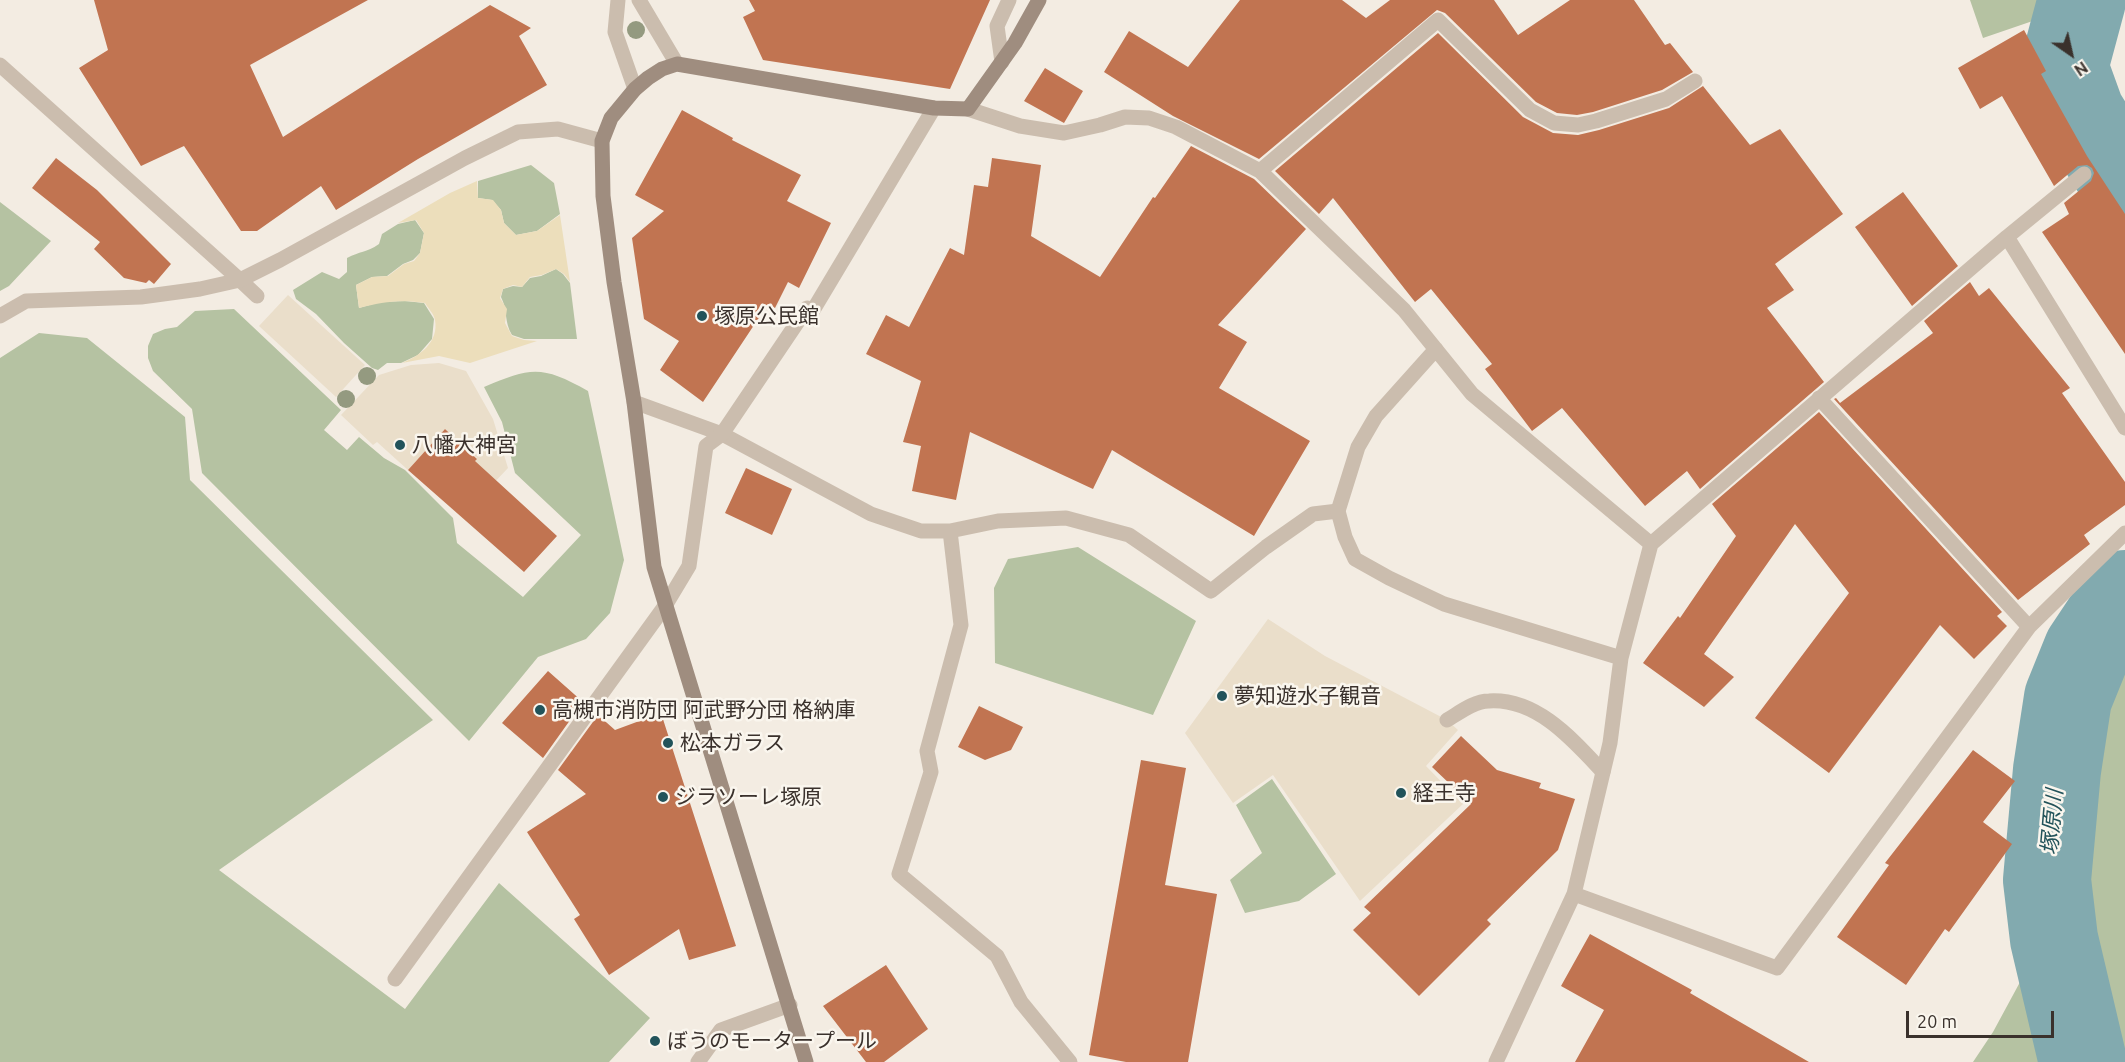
<!DOCTYPE html>
<html>
<head>
<meta charset="utf-8">
<style>
	body { margin:0 }
	#map { position:relative; width:2125px; height:1062px; overflow:hidden; background:#f3ece2; font-family:Ubuntu,sans-serif }
	canvas { display:block }
	.north { position:absolute; left:2041px; top:24px; width:60px; height:60px; -webkit-text-stroke:4px #faf6ee; paint-order:stroke; rotate:146deg; font-size:16px; font-weight:700; line-height:24px; text-align:center; color:#3a312c }
	.north::after { content:''; display:block; margin:auto; width:21px; height:27px; background:#3a312c; clip-path:polygon(50% 0,100% 100%,50% 72%,0 100%) }
	.scale { position:absolute; left:1906px; top:1011px; width:148px; height:27px; box-sizing:border-box; border:3px solid #3a312c; border-top:0; padding-left:8px; font-size:18px; line-height:21px; white-space:nowrap; color:#3a312c; -webkit-text-stroke:4px #faf6ee; paint-order:stroke }
</style>
</head>
<body>
<div id="map">
<canvas width="2125" height="1062"></canvas>
<div class="north">N</div>
<div class="scale">20 m</div>
</div>
<script>
const ctx = document.querySelector('canvas').getContext('2d');
ctx.lineJoin = 'round';
function fillPath(path, color) { ctx.fillStyle = color; ctx.fill(path, 'evenodd'); }
function stroke(path, color, width, dash) { ctx.strokeStyle = color; ctx.lineWidth = width; ctx.lineCap = dash ? 'butt' : 'round'; ctx.setLineDash(dash || []); ctx.stroke(path); }
function label(font, color, halo, rows, align = 'center') {
  ctx.font = font + ' Ubuntu,"Noto Sans JP",sans-serif'; ctx.lineWidth = 5; ctx.setLineDash([]); ctx.textBaseline = 'middle'; ctx.strokeStyle = halo; ctx.fillStyle = color; for (const [text, x, y, turn = 0] of rows) {
    ctx.save(); ctx.translate(x, y); ctx.rotate((+turn || 0) * Math.PI / 180); ctx.textAlign = isNaN(turn) ? turn : align; if (halo) ctx.strokeText(text, 0, 0); ctx.fillText(text, 0, 0); ctx.restore();
  }
}
fillPath(new Path2D(`
	M 1970,0 L 2062,0 L 2056,13 L 1983,38 Z
	M 531,165 L 554,183 L 560,214 L 537,231 L 516,235 L 504,223 L 501,210 L 492,200 L 478,198 L 478,181 Z
	M 0,202 L 51,241 L 9,286 L 0,291 Z
	M 415,220 L 424,233 L 420,253 L 413,260 L 403,264 L 387,276 L 372,277 L 356,285 L 359,308 L 380,302 L 405,301 L 424,303 L 434,319 L 432,339 L 418,355 L 401,363 L 387,363 L 378,370 L 372,368 L 344,343 L 316,314 L 296,299 L 293,290 L 322,272 L 339,279 L 347,272 L 347,258 C 360,251 366,253 379,244 L 382,234 L 398,224 Z
	M 556,269 L 563,274 L 570,283 L 577,339 L 524,339 L 512,335 C 504,322 508,311 501,297 L 503,289 L 513,286 L 522,287 L 530,278 L 541,276 Z
	M 234,309 L 341,410 L 324,430 L 347,450 L 359,437 L 384,458 L 405,470 L 453,518 L 457,543 L 523,597 L 581,535 L 515,473 L 502,422 L 484,387 C 531,367 542,365 588,391 L 624,560 L 610,613 L 586,639 L 538,657 L 469,741 L 202,473 L 192,409 L 153,371 L 148,358 L 148,346 L 153,334 L 165,329 L 177,327 L 195,311 Z
	M 39,333 L 87,338 L 185,417 L 190,480 L 433,720 L 219,870 L 405,1009 L 499,883 L 650,1018 L 609,1062 L 0,1062 L 0,358 Z
	M 1078,547 L 1196,621 L 1153,715 L 995,663 L 994,588 L 1008,559 Z
	M 2125,631 L 2125,1062 L 1973,1062 L 1993,1032 L 2046,934 L 2064,865 L 2067,801 L 2079,735 L 2095,680 Z
	M 1272,779 L 1336,874 L 1299,901 L 1245,913 L 1230,880 L 1262,853 L 1236,805 Z`), '#b5c2a2');
fillPath(new Path2D(`
	M 477,181 L 478,198 L 493,200 L 501,210 L 504,223 L 516,235 L 537,231 L 560,215 L 570,282 L 564,274 L 556,269 L 542,275 L 530,277 L 522,287 L 513,285 L 503,289 L 500,298 L 507,309 L 505,323 L 512,336 L 524,340 L 537,341 L 470,363 L 439,356 L 402,363 C 420,356 439,342 435,320 C 434,314 428,308 425,303 C 401,299 382,302 359,308 L 356,285 L 372,277 L 388,276 L 404,264 L 414,261 L 420,253 L 424,233 L 416,220 L 398,223 L 450,193 Z`), '#ecdebb');
fillPath(new Path2D(`
	M 288,295 L 365,365 L 336,397 L 259,326 Z
	M 439,363 L 466,371 L 493,419 L 508,468 L 490,487 L 469,467 L 477,458 L 445,429 L 408,470 L 377,442 L 373,445 L 341,415 L 379,375 L 411,365 Z
	M 1268,619 L 1325,656 L 1447,720 L 1458,730 L 1426,766 L 1463,804 L 1360,901 L 1273,775 L 1233,803 L 1185,733 Z`), '#eadeca');
stroke(new Path2D(`
	M 2082,0 L 2064,67 L 2081,114 L 2125,184
	M 2083,1062 L 2054,939 L 2047,880 L 2057,770 L 2068,698 L 2087,651 L 2125,594`), '#82aaaf', 88);
fillPath(new Path2D(`
	M 94,0 L 368,0 L 250,65 L 283,137 L 490,5 L 531,28 L 519,36 L 547,85 L 418,159 L 336,210 L 321,186 L 257,231 L 241,231 L 184,146 L 141,166 L 79,68 L 108,50 Z
	M 749,0 L 990,0 L 950,89 L 763,60 L 743,17 L 755,11 Z
	M 1240,0 L 1342,0 L 1366,18 L 1390,0 L 1494,0 L 1518,35 L 1570,0 L 1634,0 L 1665,45 L 1670,43 L 1693,72 L 1662,90 L 1593,112 L 1577,115 L 1557,113 L 1536,102 L 1445,13 L 1437,10 L 1259,159 L 1173,116 L 1104,72 L 1129,31 L 1188,67 Z
	M 2024,30 L 2046,71 L 2041,74 L 2087,156 L 2125,214 L 2125,354 L 2042,232 L 2069,214 L 2064,203 L 2091,181 L 2094,173 L 2092,168 L 2087,165 L 2078,166 L 2054,186 L 2002,96 L 1980,109 L 1958,68 Z
	M 1438,33 L 1523,117 L 1553,133 L 1578,135 L 1599,130 L 1669,108 L 1703,86 L 1750,145 L 1780,129 L 1843,214 L 1775,264 L 1794,290 L 1767,308 L 1824,382 L 1700,489 L 1687,471 L 1645,506 L 1562,408 L 1532,431 L 1485,369 L 1492,364 L 1431,289 L 1415,302 L 1333,198 L 1319,214 L 1275,171 Z
	M 1045,68 L 1083,91 L 1064,123 L 1024,101 Z
	M 682,110 L 733,138 L 732,140 L 801,175 L 787,201 L 831,223 L 799,288 L 788,282 L 775,308 L 768,304 L 703,402 L 660,370 L 679,341 L 644,319 L 632,238 L 664,211 L 635,195 Z
	M 1191,146 L 1254,179 L 1306,229 L 1218,325 L 1247,342 L 1219,388 L 1310,441 L 1254,536 L 1112,450 L 1093,489 L 970,432 L 956,500 L 912,491 L 921,446 L 903,442 L 921,381 L 866,354 L 886,315 L 909,327 L 950,248 L 964,255 L 974,185 L 988,187 L 992,158 L 1041,165 L 1031,236 L 1100,277 L 1153,197 L 1155,198 Z
	M 56,158 L 97,190 L 171,264 L 154,284 L 149,280 L 146,283 L 124,278 L 94,249 L 100,242 L 32,188 Z
	M 1903,192 L 1958,266 L 1912,306 L 1855,227 Z
	M 1970,282 L 1979,296 L 1989,288 L 2070,388 L 2062,393 L 2125,482 L 2125,505 L 2084,535 L 2090,544 L 2018,600 L 1834,399 L 1836,398 L 1840,403 L 1933,333 L 1924,321 Z
	M 1819,412 L 2002,612 L 1997,616 L 2007,626 L 1974,659 L 1940,625 L 1829,773 L 1755,718 L 1849,593 L 1795,524 L 1704,654 L 1734,677 L 1704,707 L 1643,663 L 1678,616 L 1680,618 L 1736,536 L 1712,504 Z
	M 445,429 L 477,459 L 475,461 L 557,536 L 524,572 L 408,470 Z
	M 746,468 L 792,489 L 772,535 L 725,513 Z
	M 548,671 L 583,702 L 543,758 L 502,723 Z
	M 979,706 L 1023,727 L 1011,750 L 985,760 L 958,747 Z
	M 661,713 L 736,946 L 689,960 L 679,929 L 609,975 L 574,919 L 580,915 L 527,832 L 586,794 L 558,770 L 598,715 L 615,730 Z
	M 1461,736 L 1497,770 L 1541,783 L 1539,788 L 1575,799 L 1558,850 L 1487,920 L 1491,924 L 1419,996 L 1353,930 L 1371,913 L 1364,907 L 1471,804 L 1432,767 Z
	M 1973,750 L 2015,781 L 1983,822 L 2012,844 L 1949,932 L 1945,929 L 1906,985 L 1837,937 L 1889,865 L 1885,863 Z
	M 1141,760 L 1186,768 L 1165,885 L 1217,894 L 1188,1062 L 1126,1062 L 1089,1055 Z
	M 1590,934 L 1692,990 L 1690,993 L 1809,1062 L 1575,1062 L 1604,1010 L 1561,986 Z
	M 886,965 L 928,1029 L 884,1062 L 866,1062 L 823,1006 Z`), '#c17451');
stroke(new Path2D(`
	M 1002,62 L 997,26 L 1009,0
	M 240,280 L 257,296
	M 634,402 L 722,434 L 871,514 L 921,531 L 950,531 L 961,625 L 927,751 L 931,772 L 899,874 L 997,956 L 1021,1002 L 1070,1062
	M 950,531 L 998,521 L 1066,518 L 1129,535 L 1211,591 L 1266,547 L 1313,514 L 1338,511
	M 1447,720 C 1459,713 1474,701 1489,701 C 1537,698 1573,740 1603,772
	M 698,1062 L 721,1030 L 790,1005`), '#cbbdae', 15);
stroke(new Path2D(`
	M 618,0 L 615,32 L 635,89
	M 639,0 L 677,64
	M 0,65 L 240,280
	M 968,109 L 1020,126 L 1064,133 L 1100,125 L 1125,117 L 1149,118 L 1176,127 L 1260,171 L 1404,310 L 1472,394 L 1651,544 L 1621,658 L 1610,743 L 1574,894 L 1496,1062
	M 1260,171 L 1438,20 L 1530,110 L 1554,123 L 1578,125 L 1596,121 L 1666,99 L 1695,81
	M 2007,237 L 2084,174
	M 0,316 L 26,301 L 141,297 L 200,289 L 240,280 L 280,260 L 465,158 L 518,132 L 558,129 L 602,141
	M 1436,349 L 1376,416 L 1358,447 L 1338,511 L 1345,537 L 1355,559 L 1389,578 L 1444,604 L 1621,658
	M 1819,398 L 2029,627 L 2125,533
	M 1651,544 L 2007,237 L 2125,428
	M 1574,894 L 1777,968 L 2029,627
	M 395,979 L 665,606 L 689,566 L 706,446 L 722,434 L 807,308 L 812,312 L 934,108`), '#cbbdae', 15);
stroke(new Path2D(`
	M 806,1062 L 654,567 L 634,402 L 614,282 L 603,196 L 602,141 L 611,118 L 635,89 L 648,78 L 662,69 L 677,64 L 934,108 L 968,109 L 1015,43 L 1039,0`), '#9f8d7f', 15);
ctx.fillStyle = '#949a80';
for (const [x, y] of [
	[636,30],
	[367,376],
	[346,399]
]) { ctx.beginPath(); ctx.arc(x, y, 9, 0, 2 * Math.PI); ctx.fill(); }
for (const [x, y, r, color] of [
	[702,316,6,"#22535a"],
	[400,445,6,"#22535a"],
	[1222,696,6,"#22535a"],
	[540,710,6,"#22535a"],
	[668,743,6,"#22535a"],
	[1401,793,6,"#22535a"],
	[663,797,6,"#22535a"],
	[655,1041,6,"#22535a"]
]) { const dot = new Path2D(); dot.arc(x, y, r, 0, 2 * Math.PI); ctx.fillStyle = color; ctx.fill(dot); stroke(dot, '#faf6ee', 2); }
label('21px', '#3a312c', '#faf6ee', [
	["塚原公民館",714,316],
	["八幡大神宮",412,445],
	["夢知遊水子観音",1234,696],
	["高槻市消防団 阿武野分団 格納庫",552,710],
	["松本ガラス",680,743],
	["経王寺",1413,793],
	["ジラソーレ塚原",675,797],
	["ぼうのモータープール",667,1041]
], 'left');
label('italic 22px', '#22535a', '#faf6ee', [
	["塚原川",2052,822,-85]
]);
</script>
</body>
</html>
